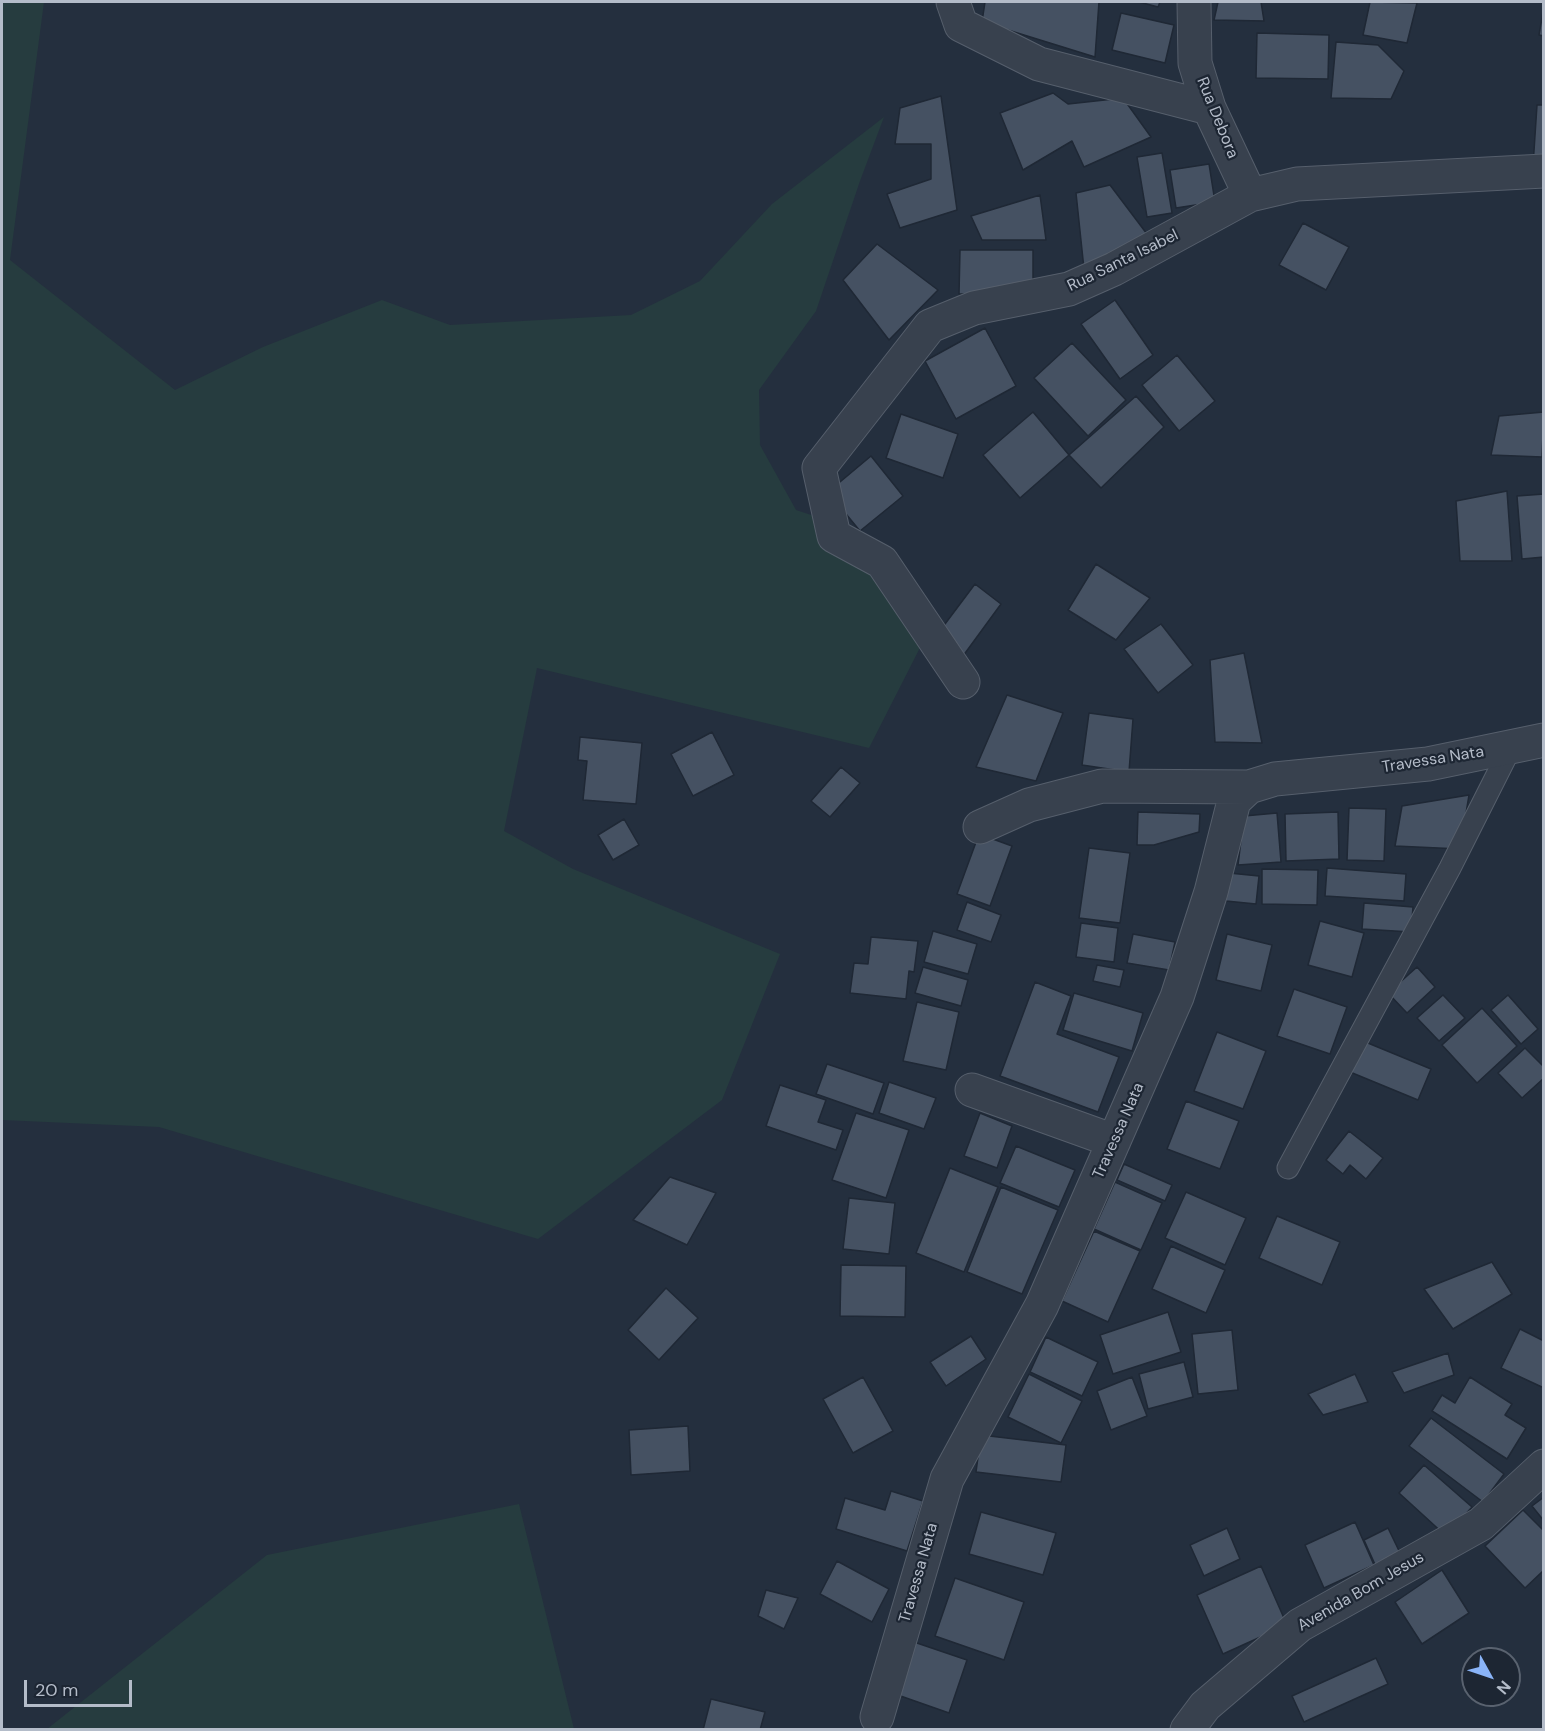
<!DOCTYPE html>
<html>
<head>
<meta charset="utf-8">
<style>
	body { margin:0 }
	#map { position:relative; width:1545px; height:1731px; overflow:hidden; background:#242f3e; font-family:"DM Sans",sans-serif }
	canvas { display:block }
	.frame { position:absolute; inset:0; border:3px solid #b4bcc9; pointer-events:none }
	.north { position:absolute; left:1461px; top:1647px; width:60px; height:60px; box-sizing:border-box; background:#1d2633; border:2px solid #59626f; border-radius:50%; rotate:130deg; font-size:16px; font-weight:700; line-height:24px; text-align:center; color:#b4bcc9 }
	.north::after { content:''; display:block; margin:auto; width:21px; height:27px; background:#8ab4f8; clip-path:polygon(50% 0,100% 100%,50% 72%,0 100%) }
	.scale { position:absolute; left:24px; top:1680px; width:108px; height:27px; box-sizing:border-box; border:3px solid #b4bcc9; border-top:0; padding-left:8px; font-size:18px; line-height:21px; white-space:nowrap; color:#b4bcc9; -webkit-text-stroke:4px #1d2633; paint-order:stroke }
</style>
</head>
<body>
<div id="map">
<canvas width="1545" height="1731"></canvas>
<div class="frame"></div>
<div class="north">N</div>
<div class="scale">20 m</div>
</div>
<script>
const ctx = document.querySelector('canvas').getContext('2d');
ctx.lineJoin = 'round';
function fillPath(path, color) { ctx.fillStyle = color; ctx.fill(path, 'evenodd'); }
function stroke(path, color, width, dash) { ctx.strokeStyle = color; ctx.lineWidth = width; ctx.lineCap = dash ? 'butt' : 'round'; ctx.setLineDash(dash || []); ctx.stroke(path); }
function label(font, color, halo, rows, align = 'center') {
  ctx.font = font + ' "DM Sans",sans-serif'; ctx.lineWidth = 4.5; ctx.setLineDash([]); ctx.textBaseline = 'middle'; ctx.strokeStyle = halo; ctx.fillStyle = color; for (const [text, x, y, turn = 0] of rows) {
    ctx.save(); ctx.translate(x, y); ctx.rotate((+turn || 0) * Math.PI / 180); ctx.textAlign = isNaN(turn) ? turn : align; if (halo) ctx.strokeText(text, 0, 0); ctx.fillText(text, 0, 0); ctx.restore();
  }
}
fillPath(new Path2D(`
	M 2,2 L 44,2 L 10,260 L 175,390 L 263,347 L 382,300 L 450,325 L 631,315 L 700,281 L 772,204 L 884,117 L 860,181 L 816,311 L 759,390 L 760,445 L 796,510 L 860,531 L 893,554 L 928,632 L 869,748 L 537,668 L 504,831 L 573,869 L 780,954 L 722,1100 L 538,1239 L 159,1127 L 2,1120 Z
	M 519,1504 L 574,1729 L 47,1729 L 267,1555 Z`), '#263c3f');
const building = new Path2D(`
	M 985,2 L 1099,2 L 1095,57 L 982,22 Z
	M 1139,2 L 1160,2 L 1158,7 Z
	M 1218,2 L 1261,2 L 1264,21 L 1214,20 Z
	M 1370,2 L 1417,3 L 1407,43 L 1363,35 Z
	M 1543,12 L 1544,12 L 1544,36 L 1539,35 Z
	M 1121,13 L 1174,25 L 1165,63 L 1112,50 Z
	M 1257,33 L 1329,35 L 1328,79 L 1256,78 Z
	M 1336,42 L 1378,45 L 1404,71 L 1391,99 L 1331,98 Z
	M 1053,93 L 1068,104 L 1123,98 L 1151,137 L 1084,167 L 1072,141 L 1023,170 L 1000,113 Z
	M 941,96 L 957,210 L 900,228 L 887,194 L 931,179 L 931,144 L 895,144 L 900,108 Z
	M 1537,105 L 1544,105 L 1544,165 L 1533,166 Z
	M 1162,153 L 1172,213 L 1147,217 L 1137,157 Z
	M 1209,164 L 1215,202 L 1176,208 L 1170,170 Z
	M 1110,185 L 1150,238 L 1084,269 L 1076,193 Z
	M 1040,195 L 1046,240 L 982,240 L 971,216 Z
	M 1303,223 L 1349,247 L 1326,290 L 1279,265 Z
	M 877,244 L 938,290 L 889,340 L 843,280 Z
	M 960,250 L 1033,250 L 1033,294 L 959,294 Z
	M 1115,300 L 1153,355 L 1120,379 L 1081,324 Z
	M 985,328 L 1016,386 L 956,419 L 925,361 Z
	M 1072,343 L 1126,400 L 1088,436 L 1034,378 Z
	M 1177,355 L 1215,401 L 1179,431 L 1142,385 Z
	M 1136,396 L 1164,427 L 1101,488 L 1069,455 Z
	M 1033,412 L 1069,455 L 1020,498 L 983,455 Z
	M 1544,412 L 1542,457 L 1491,455 L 1499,416 Z
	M 901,414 L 958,434 L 943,478 L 886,458 Z
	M 871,456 L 903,496 L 860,531 L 828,492 Z
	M 1507,491 L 1512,561 L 1460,561 L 1456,501 Z
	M 1544,494 L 1544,557 L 1522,559 L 1517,496 Z
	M 1096,564 L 1150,598 L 1116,640 L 1068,610 Z
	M 975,584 L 1001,604 L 963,656 L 936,636 Z
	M 1161,624 L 1193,665 L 1158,693 L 1124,649 Z
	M 1244,653 L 1262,743 L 1215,742 L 1210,660 Z
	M 1007,695 L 1063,713 L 1036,781 L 976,767 Z
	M 1089,713 L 1133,719 L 1129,772 L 1082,765 Z
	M 712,732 L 734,775 L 693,796 L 671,754 Z
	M 580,737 L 642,743 L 636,804 L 583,800 L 587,761 L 578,760 Z
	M 841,767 L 860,783 L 830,817 L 811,801 Z
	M 1469,795 L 1460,849 L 1395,846 L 1402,806 Z
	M 1349,808 L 1386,809 L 1384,861 L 1347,860 Z
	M 1138,812 L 1200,814 L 1199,832 L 1154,845 L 1137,845 Z
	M 1338,812 L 1339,859 L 1286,861 L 1285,814 Z
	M 1277,813 L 1281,862 L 1238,865 L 1244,816 Z
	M 624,819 L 639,845 L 613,860 L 598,835 Z
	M 979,834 L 1012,846 L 990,906 L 957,894 Z
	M 1089,848 L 1130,853 L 1120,923 L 1079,918 Z
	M 1327,868 L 1406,874 L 1404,901 L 1325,896 Z
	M 1262,869 L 1318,870 L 1317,905 L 1262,904 Z
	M 1229,873 L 1259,876 L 1256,904 L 1226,901 Z
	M 967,902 L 1001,915 L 991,942 L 957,930 Z
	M 1364,903 L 1413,907 L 1411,932 L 1362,929 Z
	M 1320,921 L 1364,933 L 1352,977 L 1308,965 Z
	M 1081,923 L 1118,928 L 1114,962 L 1076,957 Z
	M 933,931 L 977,944 L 968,974 L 924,962 Z
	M 1133,934 L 1175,942 L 1169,970 L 1127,963 Z
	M 1227,934 L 1272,945 L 1261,991 L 1216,980 Z
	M 871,937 L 918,941 L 914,972 L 909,971 L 906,999 L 850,993 L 854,963 L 868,964 Z
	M 1097,965 L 1124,970 L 1120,987 L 1093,981 Z
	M 923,967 L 968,980 L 961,1006 L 915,993 Z
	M 1417,967 L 1435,987 L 1407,1013 L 1388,993 Z
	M 1035,982 L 1071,996 L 1057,1034 L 1119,1057 L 1098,1112 L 1000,1076 Z
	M 1294,989 L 1347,1007 L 1330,1054 L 1277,1036 Z
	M 1074,993 L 1143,1013 L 1132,1051 L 1063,1030 Z
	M 1443,995 L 1465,1018 L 1439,1041 L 1417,1018 Z
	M 1508,995 L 1538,1029 L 1521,1044 L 1491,1010 Z
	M 917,1002 L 959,1012 L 946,1070 L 903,1061 Z
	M 1482,1008 L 1517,1046 L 1477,1083 L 1442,1045 Z
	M 1217,1032 L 1266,1051 L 1243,1109 L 1194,1091 Z
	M 1363,1041 L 1431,1069 L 1418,1100 L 1350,1072 Z
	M 1525,1048 L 1544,1067 L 1544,1078 L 1522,1098 L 1498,1073 Z
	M 827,1064 L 884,1083 L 873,1114 L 816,1094 Z
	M 889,1082 L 936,1098 L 924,1129 L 879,1113 Z
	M 780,1085 L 826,1100 L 818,1122 L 843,1130 L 836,1150 L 766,1126 Z
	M 1186,1101 L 1239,1121 L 1220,1169 L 1167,1149 Z
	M 856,1113 L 909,1130 L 886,1198 L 832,1180 Z
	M 980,1113 L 1012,1126 L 997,1168 L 964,1156 Z
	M 1349,1131 L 1383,1158 L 1366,1179 L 1350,1165 L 1343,1174 L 1326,1160 Z
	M 1016,1146 L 1075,1170 L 1059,1207 L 1000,1183 Z
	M 1124,1164 L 1172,1185 L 1165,1201 L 1117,1180 Z
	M 950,1168 L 998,1187 L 964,1272 L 916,1253 Z
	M 670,1177 L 716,1193 L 687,1245 L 633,1220 Z
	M 1115,1182 L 1162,1203 L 1141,1250 L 1094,1229 Z
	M 1001,1187 L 1058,1210 L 1022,1294 L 967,1272 Z
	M 1186,1192 L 1246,1218 L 1225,1265 L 1165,1238 Z
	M 849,1198 L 895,1203 L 889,1254 L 843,1249 Z
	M 1277,1216 L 1340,1242 L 1322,1285 L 1259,1258 Z
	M 1094,1231 L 1140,1251 L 1108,1322 L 1062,1301 Z
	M 1171,1246 L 1225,1270 L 1206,1313 L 1152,1289 Z
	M 1492,1262 L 1512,1294 L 1453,1329 L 1424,1289 Z
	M 841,1265 L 906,1266 L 905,1317 L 840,1316 Z
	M 666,1288 L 698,1318 L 659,1360 L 628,1330 Z
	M 1168,1312 L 1181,1352 L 1113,1374 L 1100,1335 Z
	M 1520,1329 L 1544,1341 L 1544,1388 L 1501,1368 Z
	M 1232,1330 L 1238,1390 L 1198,1394 L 1192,1334 Z
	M 971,1336 L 986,1359 L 946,1386 L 930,1362 Z
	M 1046,1337 L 1098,1362 L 1082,1396 L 1030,1372 Z
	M 1448,1353 L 1454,1375 L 1404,1393 L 1392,1372 Z
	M 1184,1362 L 1193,1397 L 1148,1409 L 1139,1374 Z
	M 1029,1374 L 1082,1401 L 1061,1443 L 1008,1417 Z
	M 1355,1374 L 1368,1402 L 1323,1415 L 1308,1394 Z
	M 863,1377 L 893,1431 L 853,1453 L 823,1399 Z
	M 1132,1377 L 1147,1416 L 1111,1430 L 1097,1391 Z
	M 1470,1377 L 1512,1404 L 1505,1415 L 1526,1428 L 1507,1459 L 1432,1411 L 1442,1395 L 1455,1403 Z
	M 1431,1418 L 1504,1474 L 1483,1502 L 1409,1446 Z
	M 688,1426 L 690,1471 L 631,1475 L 629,1430 Z
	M 981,1435 L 1066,1445 L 1061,1482 L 976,1472 Z
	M 1424,1465 L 1472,1507 L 1446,1536 L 1399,1493 Z
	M 891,1491 L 923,1501 L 907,1551 L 836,1529 L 845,1498 L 885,1510 Z
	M 1544,1497 L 1544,1521 L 1532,1506 Z
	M 1523,1510 L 1544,1531 L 1544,1570 L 1525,1588 L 1485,1546 Z
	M 981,1512 L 1056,1533 L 1043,1575 L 969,1554 Z
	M 1355,1522 L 1374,1565 L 1324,1588 L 1305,1545 Z
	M 1227,1528 L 1240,1559 L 1204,1576 L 1190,1545 Z
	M 1388,1528 L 1403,1559 L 1378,1571 L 1364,1540 Z
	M 837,1561 L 889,1589 L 872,1622 L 820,1594 Z
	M 1261,1566 L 1287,1625 L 1223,1654 L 1197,1595 Z
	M 1442,1570 L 1469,1613 L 1422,1644 L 1395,1602 Z
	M 955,1578 L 1024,1602 L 1004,1660 L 935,1636 Z
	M 766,1590 L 798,1598 L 784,1629 L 758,1616 Z
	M 911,1641 L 967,1660 L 949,1713 L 892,1693 Z
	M 1376,1658 L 1388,1684 L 1304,1722 L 1292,1696 Z
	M 711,1699 L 765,1712 L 760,1730 L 703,1730 Z`);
fillPath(building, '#455162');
stroke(building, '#1f2835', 1.5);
const lane = new Path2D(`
	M 1288,1168 L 1450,868 L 1511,747`);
const street = new Path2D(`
	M 953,2 L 961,25 L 1039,64 L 1209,108
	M 1194,2 L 1195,63 L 1209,108 L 1250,195
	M 963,682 L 882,562 L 834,536 L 819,468 L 930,326 L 974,308 L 1069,289 L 1114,269 L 1250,195 L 1297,184 L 1544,171
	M 980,827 L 1029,805 L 1102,786 L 1249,787
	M 972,1090 L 1114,1141
	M 877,1717 L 947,1479 L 1042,1305 L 1177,997 L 1211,892 L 1234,801 L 1249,787 L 1275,779 L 1428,764 L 1544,740
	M 1187,1730 L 1205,1706 L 1300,1625 L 1481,1524 L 1544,1466`);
stroke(lane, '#565f6c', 23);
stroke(street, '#565f6c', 35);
stroke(lane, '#38414e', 21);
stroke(street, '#38414e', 33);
label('16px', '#b4bcc9', '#1d2633', [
	["Rua Debora",1217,118,68],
	["Rua Santa Isabel",1123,261,-26],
	["Travessa Nata",1433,760,-9],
	["Travessa Nata",1119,1131,-66],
	["Travessa Nata",919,1573,-74],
	["Avenida Bom Jesus",1361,1592,-30]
]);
</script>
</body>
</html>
